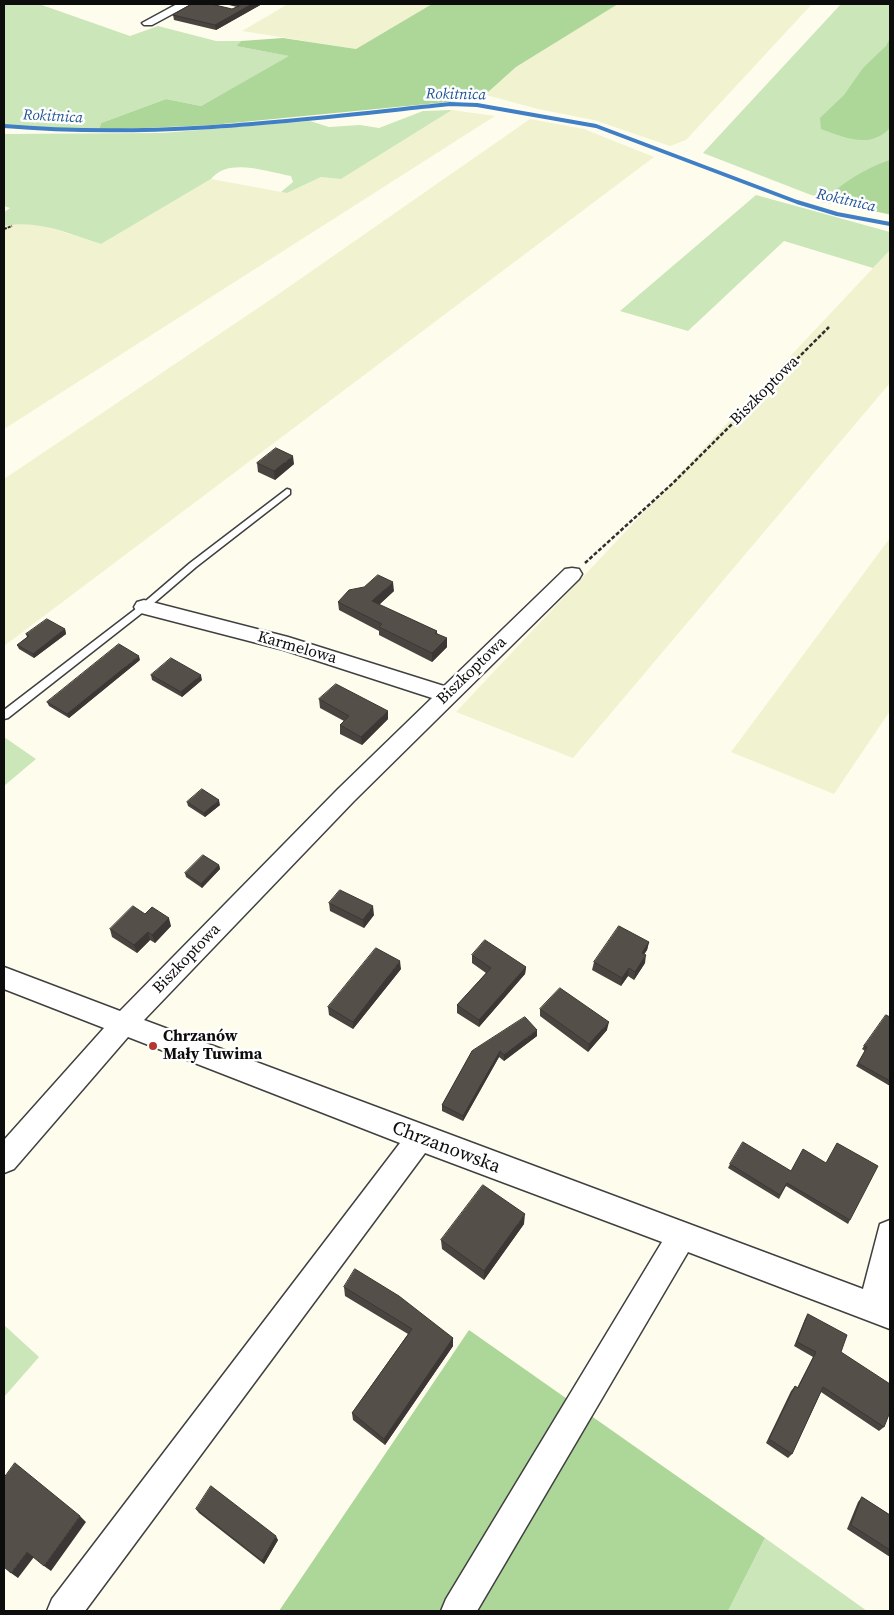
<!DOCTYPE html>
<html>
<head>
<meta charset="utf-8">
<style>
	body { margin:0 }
	#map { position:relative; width:894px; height:1615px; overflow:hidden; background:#fefded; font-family:"Source Serif 4",serif }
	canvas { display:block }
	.frame { position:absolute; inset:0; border:5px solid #0d0d0d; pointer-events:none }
</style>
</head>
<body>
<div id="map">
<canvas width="894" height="1615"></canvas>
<div class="frame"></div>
</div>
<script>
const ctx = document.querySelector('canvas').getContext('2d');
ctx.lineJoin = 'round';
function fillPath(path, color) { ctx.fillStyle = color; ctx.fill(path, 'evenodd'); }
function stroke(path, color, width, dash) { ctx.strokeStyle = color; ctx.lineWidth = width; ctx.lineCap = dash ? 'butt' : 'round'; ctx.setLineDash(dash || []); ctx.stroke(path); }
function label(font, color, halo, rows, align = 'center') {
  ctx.font = font + ' "Source Serif 4",serif'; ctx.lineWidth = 5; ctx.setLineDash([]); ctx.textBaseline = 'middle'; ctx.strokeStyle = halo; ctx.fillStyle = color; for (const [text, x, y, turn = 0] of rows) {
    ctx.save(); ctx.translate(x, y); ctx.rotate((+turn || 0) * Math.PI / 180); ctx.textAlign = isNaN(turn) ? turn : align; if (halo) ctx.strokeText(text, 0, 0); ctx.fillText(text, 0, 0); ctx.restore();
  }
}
fillPath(new Path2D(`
	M 288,4 L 432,4 L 356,49 L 242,31 Z
	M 618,4 L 812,4 L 686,140 L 670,146 L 594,120 L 538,109 L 486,95 L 516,67 Z
	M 452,110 L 495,116 L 4,429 L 4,226 L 17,223 L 38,224 L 101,244 L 211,179 L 287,193 L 321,177 L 341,179 Z
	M 530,119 L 584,129 L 654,157 L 4,646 L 4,479 L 270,300 Z
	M 890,250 L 890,383 L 573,758 L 456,712 Z
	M 890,538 L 890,711 L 834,794 L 731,752 Z`), '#f1f2cf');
fillPath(new Path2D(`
	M 4,4 L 39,4 L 130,36 L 158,26 L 216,41 L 241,41 L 236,46 L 290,56 L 201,106 L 166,99 L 101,123 L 99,130 L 37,129 L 4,124 Z
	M 841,4 L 890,4 L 890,215 L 811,195 L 703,153 Z
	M 452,110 L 341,179 L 321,177 L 287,193 L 281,192 L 293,182 L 291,176 C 267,172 229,157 211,179 L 101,244 C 69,234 38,219 4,226 L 4,212 L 10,208 L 4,206 L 4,134 L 162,133 L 310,121 L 329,127 L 360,125 L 379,128 L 423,111 Z
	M 756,195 L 890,232 L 890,250 L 873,268 L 784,241 L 688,331 L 620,311 Z
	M 4,737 L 36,759 L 4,786 Z
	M 4,1325 L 39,1357 L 4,1397 Z
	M 765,1538 L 867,1611 L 728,1611 Z`), '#cbe6b9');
fillPath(new Path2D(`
	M 432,4 L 618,4 L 516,67 L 485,95 L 458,101 L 212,125 L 99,130 L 101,123 L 166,99 L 201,106 L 289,56 L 236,46 L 241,41 L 283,38 L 356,49 Z
	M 890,38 L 890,128 C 870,149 846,138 821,129 L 820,118 L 844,95 L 863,68 L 886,46 Z
	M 890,160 L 890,214 L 821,202 C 843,183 863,169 890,160 Z
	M 469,1330 L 765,1538 L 728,1611 L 279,1611 Z`), '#add699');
stroke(new Path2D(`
	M 4,126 C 157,139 299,120 450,104 L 477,105 L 596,126 L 797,202 L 837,214 L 890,224`), '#407fc5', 4);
const lane = new Path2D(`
	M 287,489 L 290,490 L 290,494 L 196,567 L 147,609 L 8,718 L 4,719 L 4,710 L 141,605 L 190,563 Z`);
const street = new Path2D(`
	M 177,4 L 191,4 L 152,25 L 144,25 L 142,23 Z
	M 572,568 L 579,569 L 582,574 L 579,579 L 354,801 L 144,1020 L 863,1289 L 880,1224 L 890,1220 L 890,1329 L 688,1252 L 477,1611 L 441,1611 L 446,1599 L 662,1242 L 425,1153 L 85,1611 L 47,1611 L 52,1599 L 400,1143 L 128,1037 L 14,1169 L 4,1173 L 4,1140 L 104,1028 L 4,989 L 4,967 L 120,1011 L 338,789 L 432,698 L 284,650 L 137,612 L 134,607 L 137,602 L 144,600 L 288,637 L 444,686 L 565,569 Z`);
stroke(lane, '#404040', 3);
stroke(street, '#404040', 3);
stroke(new Path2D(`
	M 4,229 L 12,226`), '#2f2f2f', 2, [3, 1]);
stroke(new Path2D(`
	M 585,563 L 673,483 L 829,327`), '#2f2f2f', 2.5, [4, 2]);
fillPath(lane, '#fff');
fillPath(street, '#fff');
fillPath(new Path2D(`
	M 225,4 L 262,4 L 216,30 L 174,20 L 173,15 L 232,9 L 237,7 Z
	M 257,463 L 294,464 L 275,480 L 258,472 Z
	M 394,591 L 379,605 L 437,631 L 437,633 L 447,647 L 432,662 L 379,635 L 379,631 L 339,610 L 338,602 Z
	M 65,629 L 66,634 L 34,658 L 19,649 L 17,645 L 27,637 L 26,634 Z
	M 140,660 L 69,718 L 49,706 L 47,702 Z
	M 151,675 L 202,680 L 182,697 L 152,680 Z
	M 319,699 L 388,719 L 362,745 L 340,734 L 340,725 L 344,721 L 320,708 Z
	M 187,802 L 220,805 L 205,817 L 188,806 Z
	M 219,865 L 220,869 L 202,888 L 186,877 L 185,873 Z
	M 329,903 L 374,915 L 364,928 L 330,911 Z
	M 145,914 L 171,926 L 155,943 L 150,940 L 137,953 L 112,937 L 110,929 Z
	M 649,942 L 647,950 L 644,954 L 645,963 L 634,980 L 628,976 L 621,986 L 592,970 L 594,962 Z
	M 472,955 L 526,967 L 525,974 L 479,1027 L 457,1013 L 457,1005 L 486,973 L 472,963 Z
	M 401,969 L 353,1029 L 329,1015 L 328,1007 Z
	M 540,1009 L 607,1030 L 588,1052 L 540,1016 Z
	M 890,1017 L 890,1086 L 856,1066 L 865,1051 L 862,1049 L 864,1046 Z
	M 537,1036 L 504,1061 L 499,1057 L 463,1121 L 442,1111 L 442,1105 L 472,1051 Z
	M 730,1164 L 791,1171 L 850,1220 L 848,1224 L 786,1186 L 779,1199 L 728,1168 Z
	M 524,1224 L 484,1280 L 442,1249 L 441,1240 Z
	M 344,1287 L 453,1338 L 453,1346 L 385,1445 L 353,1420 L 352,1413 L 408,1334 L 345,1296 Z
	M 808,1314 L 841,1352 L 884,1427 L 879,1431 L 821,1392 L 792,1454 L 788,1458 L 766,1443 L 791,1391 L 795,1386 L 797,1388 L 813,1357 L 794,1346 L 805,1319 Z
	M 862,1497 L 890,1515 L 890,1557 L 847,1529 L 858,1502 Z
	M 196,1509 L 278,1540 L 264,1564 L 199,1513 Z`), '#494440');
fillPath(new Path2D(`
	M 252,4 L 262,4 L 216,30 L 215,25 Z
	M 293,456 L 294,464 L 275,480 L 274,471 Z
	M 393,582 L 394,591 L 373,610 L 372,601 Z
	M 65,629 L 66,634 L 34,658 L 33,654 Z
	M 447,638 L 447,647 L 432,662 L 432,653 Z
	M 139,656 L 140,660 L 69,718 L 67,714 Z
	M 201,675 L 202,680 L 182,697 L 181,692 Z
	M 388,711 L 388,719 L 362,745 L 361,737 Z
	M 219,800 L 220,805 L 205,817 L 204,813 Z
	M 219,865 L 220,869 L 202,888 L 201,884 Z
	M 373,906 L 374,915 L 364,928 L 363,920 Z
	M 169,918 L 171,926 L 155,943 L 152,935 Z
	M 148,932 L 150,940 L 137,953 L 134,945 Z
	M 649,942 L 647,950 L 640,961 L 642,953 Z
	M 646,955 L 645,963 L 634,980 L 635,972 Z
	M 400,961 L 401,969 L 353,1029 L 353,1022 Z
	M 526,967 L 525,974 L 479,1027 L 479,1020 Z
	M 629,968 L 628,976 L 621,986 L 622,978 Z
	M 609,1022 L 607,1030 L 588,1052 L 589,1044 Z
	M 537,1030 L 537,1036 L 504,1061 L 504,1055 Z
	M 500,1051 L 499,1057 L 463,1121 L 463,1116 Z
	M 525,1214 L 524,1224 L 484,1280 L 484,1271 Z
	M 453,1338 L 453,1346 L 385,1445 L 384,1439 Z
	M 80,1516 L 86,1522 L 51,1571 L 44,1566 Z
	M 276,1536 L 278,1540 L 264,1564 L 262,1561 Z
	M 27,1552 L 34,1557 L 18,1578 L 11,1573 Z`), '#3c3734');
const building = new Path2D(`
	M 192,4 L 211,4 L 232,9 L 239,6 L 239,4 L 252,4 L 215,25 L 173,15 Z
	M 276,448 L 293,456 L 274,471 L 257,463 Z
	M 378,575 L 393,582 L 372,601 L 437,631 L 435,633 L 447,638 L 432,653 L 379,627 L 382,624 L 338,602 L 349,590 L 364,587 Z
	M 47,619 L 65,629 L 33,654 L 17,645 L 29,636 L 26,634 Z
	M 119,644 L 139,656 L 67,714 L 47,702 Z
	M 171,658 L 201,675 L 181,692 L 151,675 Z
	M 336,684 L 388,711 L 361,737 L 340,725 L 349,716 L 319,699 Z
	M 202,789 L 219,800 L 204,813 L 187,802 Z
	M 203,855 L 219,865 L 201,884 L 185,873 Z
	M 340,890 L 373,906 L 363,920 L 329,903 Z
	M 133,906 L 145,914 L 152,907 L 169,918 L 152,935 L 148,932 L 134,945 L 110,929 Z
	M 619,926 L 649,942 L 642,953 L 646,955 L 635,972 L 629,968 L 622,978 L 594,962 Z
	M 485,940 L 526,967 L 479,1020 L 457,1005 L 491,968 L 472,955 Z
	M 376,948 L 400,961 L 353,1022 L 328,1007 Z
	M 560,988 L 609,1022 L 589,1044 L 540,1009 Z
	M 886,1015 L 890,1017 L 890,1081 L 858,1063 L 867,1047 L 864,1046 Z
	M 525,1017 L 537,1030 L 504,1055 L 500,1051 L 463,1116 L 442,1105 L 472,1051 Z
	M 743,1142 L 791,1171 L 803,1149 L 826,1163 L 837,1143 L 878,1166 L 850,1220 L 787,1183 L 780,1195 L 730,1164 Z
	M 483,1185 L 525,1214 L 484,1271 L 441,1240 Z
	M 355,1269 L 399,1296 L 453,1338 L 384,1439 L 352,1413 L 412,1329 L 344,1287 Z
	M 808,1314 L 847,1335 L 841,1352 L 890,1384 L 890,1412 L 884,1427 L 823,1387 L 792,1454 L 769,1439 L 795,1386 L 798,1388 L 816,1352 L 797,1342 Z
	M 15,1463 L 80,1516 L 44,1566 L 27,1552 L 11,1573 L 4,1567 L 4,1478 Z
	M 211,1486 L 276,1536 L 262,1561 L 196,1509 Z
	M 862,1497 L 890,1515 L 890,1550 L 851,1525 Z`);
fillPath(building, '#554f4a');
stroke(building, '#3c3734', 1);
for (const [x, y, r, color] of [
	[153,1046,5,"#b4382d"]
]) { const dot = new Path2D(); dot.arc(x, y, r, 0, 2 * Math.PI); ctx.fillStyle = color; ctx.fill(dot); stroke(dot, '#fff', 2); }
label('italic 15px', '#1d5297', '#fff', [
	["Rokitnica",456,95,1],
	["Rokitnica",53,117,3],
	["Rokitnica",846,201,13]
]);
label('16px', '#0d0d0d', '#fff', [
	["Biszkoptowa",765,391,-45],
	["Karmelowa",297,648,16],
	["Biszkoptowa",472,671,-44],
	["Biszkoptowa",187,959,-46]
]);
label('bold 16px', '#0d0d0d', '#fff', [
	["Chrzanów",163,1037],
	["Mały Tuwima",163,1055]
], 'left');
label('19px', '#0d0d0d', '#fff', [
	["Chrzanowska",446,1148,21]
]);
</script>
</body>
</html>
